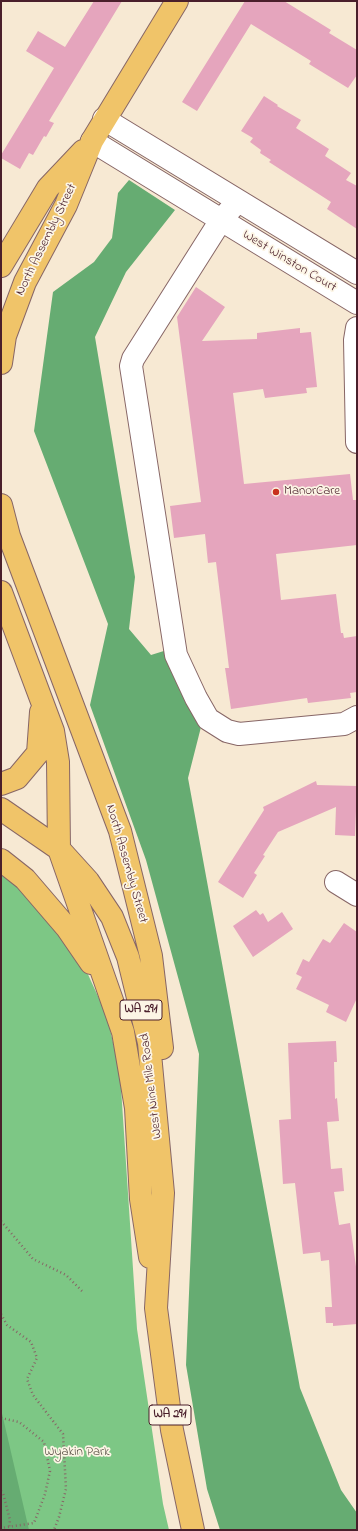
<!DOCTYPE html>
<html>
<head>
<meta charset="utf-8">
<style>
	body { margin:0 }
	#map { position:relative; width:358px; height:1531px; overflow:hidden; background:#f7e9d3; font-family:"Indie Flower",sans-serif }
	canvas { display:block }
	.frame { position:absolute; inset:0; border:2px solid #4a1f2b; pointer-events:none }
</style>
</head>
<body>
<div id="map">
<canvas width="358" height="1531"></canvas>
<div class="frame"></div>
</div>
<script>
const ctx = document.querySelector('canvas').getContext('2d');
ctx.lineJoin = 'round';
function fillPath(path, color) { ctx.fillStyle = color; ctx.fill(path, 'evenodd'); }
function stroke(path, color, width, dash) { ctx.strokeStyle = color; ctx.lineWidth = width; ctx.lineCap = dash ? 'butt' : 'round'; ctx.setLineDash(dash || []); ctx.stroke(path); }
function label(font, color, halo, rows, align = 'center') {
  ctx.font = font + ' "Indie Flower",sans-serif'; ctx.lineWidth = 3.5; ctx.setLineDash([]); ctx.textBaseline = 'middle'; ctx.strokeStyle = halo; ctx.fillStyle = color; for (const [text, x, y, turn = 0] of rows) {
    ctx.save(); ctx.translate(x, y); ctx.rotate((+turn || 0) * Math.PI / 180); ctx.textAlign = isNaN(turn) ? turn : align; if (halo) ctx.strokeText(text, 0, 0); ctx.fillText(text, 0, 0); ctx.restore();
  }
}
fillPath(new Path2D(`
	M 1,865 L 80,957 L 107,1016 L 120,1073 L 137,1329 L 163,1504 L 169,1530 L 1,1530 Z`), '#7dc785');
fillPath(new Path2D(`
	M 129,180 L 175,210 L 126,272 L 95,337 L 135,577 L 129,629 L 151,655 L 167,650 L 201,727 L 188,778 L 300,1388 L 341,1490 L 357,1513 L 357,1530 L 220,1530 L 207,1489 L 186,1365 L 199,1054 L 146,860 L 90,705 L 108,624 L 34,431 L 53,292 L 94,262 L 112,238 L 118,193 Z
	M 1,1409 L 29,1530 L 1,1530 Z`), '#66ac72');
fillPath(new Path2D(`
	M 94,1 L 122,1 L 49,121 L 54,123 L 46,137 L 44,136 L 33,155 L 29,153 L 20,169 L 1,158 L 1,155 L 54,68 L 26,51 L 38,31 L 65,47 Z
	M 245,1 L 284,1 L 331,30 L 329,33 L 357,50 L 357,75 L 348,88 L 309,64 L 311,61 L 251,24 L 197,111 L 182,102 Z
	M 264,96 L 278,105 L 277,106 L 301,120 L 296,128 L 329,149 L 325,156 L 351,173 L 346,180 L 357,186 L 357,229 L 327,209 L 331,202 L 269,162 L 271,160 L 260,153 L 261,150 L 250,142 L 253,138 L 241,131 Z
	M 196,287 L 225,307 L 202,341 L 257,339 L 257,333 L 300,328 L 300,333 L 311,332 L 317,387 L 306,388 L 307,393 L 265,398 L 263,389 L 233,393 L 244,484 L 350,474 L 353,500 L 357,500 L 357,545 L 276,554 L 281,600 L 336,594 L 341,633 L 343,633 L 344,638 L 357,636 L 357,692 L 350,693 L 351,698 L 308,703 L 307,698 L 231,709 L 225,668 L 229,668 L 216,562 L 208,563 L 205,534 L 174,538 L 170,506 L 201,502 L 177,317 Z
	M 316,781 L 317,785 L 357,786 L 355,836 L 335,835 L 336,807 L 278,832 L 263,855 L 265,856 L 254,873 L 257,875 L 243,898 L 218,882 L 264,810 L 263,807 Z
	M 256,910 L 260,915 L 263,913 L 268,922 L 282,912 L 293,929 L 253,957 L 233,926 Z
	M 344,923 L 357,932 L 357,998 L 346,1022 L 326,1012 L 329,1005 L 296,989 L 302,977 L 296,974 L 303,959 L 309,962 L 323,939 L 330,943 Z
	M 336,1041 L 337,1062 L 334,1062 L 335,1099 L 337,1098 L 339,1121 L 327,1122 L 331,1169 L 342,1168 L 344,1191 L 334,1192 L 339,1225 L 350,1223 L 357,1274 L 357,1324 L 333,1326 L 333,1323 L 326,1323 L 325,1307 L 332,1307 L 329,1260 L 321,1261 L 320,1252 L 303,1254 L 295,1183 L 283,1184 L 279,1120 L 291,1119 L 288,1043 Z`), '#e5a5bd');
const minor = new Path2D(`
	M 104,119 L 357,273
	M 92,141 L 357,303
	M 238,201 L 221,220 L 133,359 L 131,366 L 176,655 L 196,698 L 208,719 L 227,731 L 239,734 L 344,724 L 357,717
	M 357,328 L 355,340 L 357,442
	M 336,882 L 357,895`);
const major = new Path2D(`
	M 1,266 L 48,188 L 83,151
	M 1,363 L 5,336 L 25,282 L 66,205 L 92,141 L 177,1
	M 1,505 L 9,536 L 120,831 L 151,956 L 162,1048
	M 1,592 L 53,731 L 58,762 L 59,849 L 123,1032 L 136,1108 L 141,1199 L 150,1257
	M 1,784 L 17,778 L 38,753 L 41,712
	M 1,809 L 59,849 L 88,881 L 112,917 L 128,957 L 149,1043 L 163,1193 L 156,1308 L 172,1430 L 193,1530
	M 1,860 L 25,879 L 67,928 L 91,963`);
stroke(minor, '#876666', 24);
stroke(major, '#876666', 24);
stroke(new Path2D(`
	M 1,1221 L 33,1259 L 66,1275 L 82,1291
	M 1,1314 L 7,1325 L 31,1342 L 37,1358 L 27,1379 L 33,1395 L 63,1434 L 66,1489 L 59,1517 L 54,1530
	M 1,1418 L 19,1422 L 44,1442 L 50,1471 L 45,1494 L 34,1523 L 1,1528
	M 1,1491 L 3,1493 L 10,1520 L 9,1530`), '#876666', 2.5, [1, 3]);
stroke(minor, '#fff', 22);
stroke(major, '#f0c469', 22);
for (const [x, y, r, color] of [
	[276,492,4,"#c8321e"]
]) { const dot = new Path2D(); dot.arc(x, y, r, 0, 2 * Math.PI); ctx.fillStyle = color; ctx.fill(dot); stroke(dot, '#fcf5e5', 1.5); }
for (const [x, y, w] of [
	[141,1010,42],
	[170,1415,42]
]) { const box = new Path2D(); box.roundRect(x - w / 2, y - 10, w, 20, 3); ctx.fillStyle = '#fcf5e5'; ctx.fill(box); stroke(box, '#4a1f2b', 1); }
label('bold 12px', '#4a1f2b', null, [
	["WA 291",141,1010],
	["WA 291",170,1415]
]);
label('13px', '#4a1f2b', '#fcf5e5', [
	["North Assembly Street",47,240,-64],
	["West Winston Court",289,262,31],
	["North Assembly Street",126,864,74],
	["West Nine Mile Road",152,1086,-97]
]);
label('13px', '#4a1f2b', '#fcf5e5', [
	["ManorCare",284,492]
], 'left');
label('13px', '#595146', '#fcf5e5', [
	["Wyakin Park",77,1453]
]);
</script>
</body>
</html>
